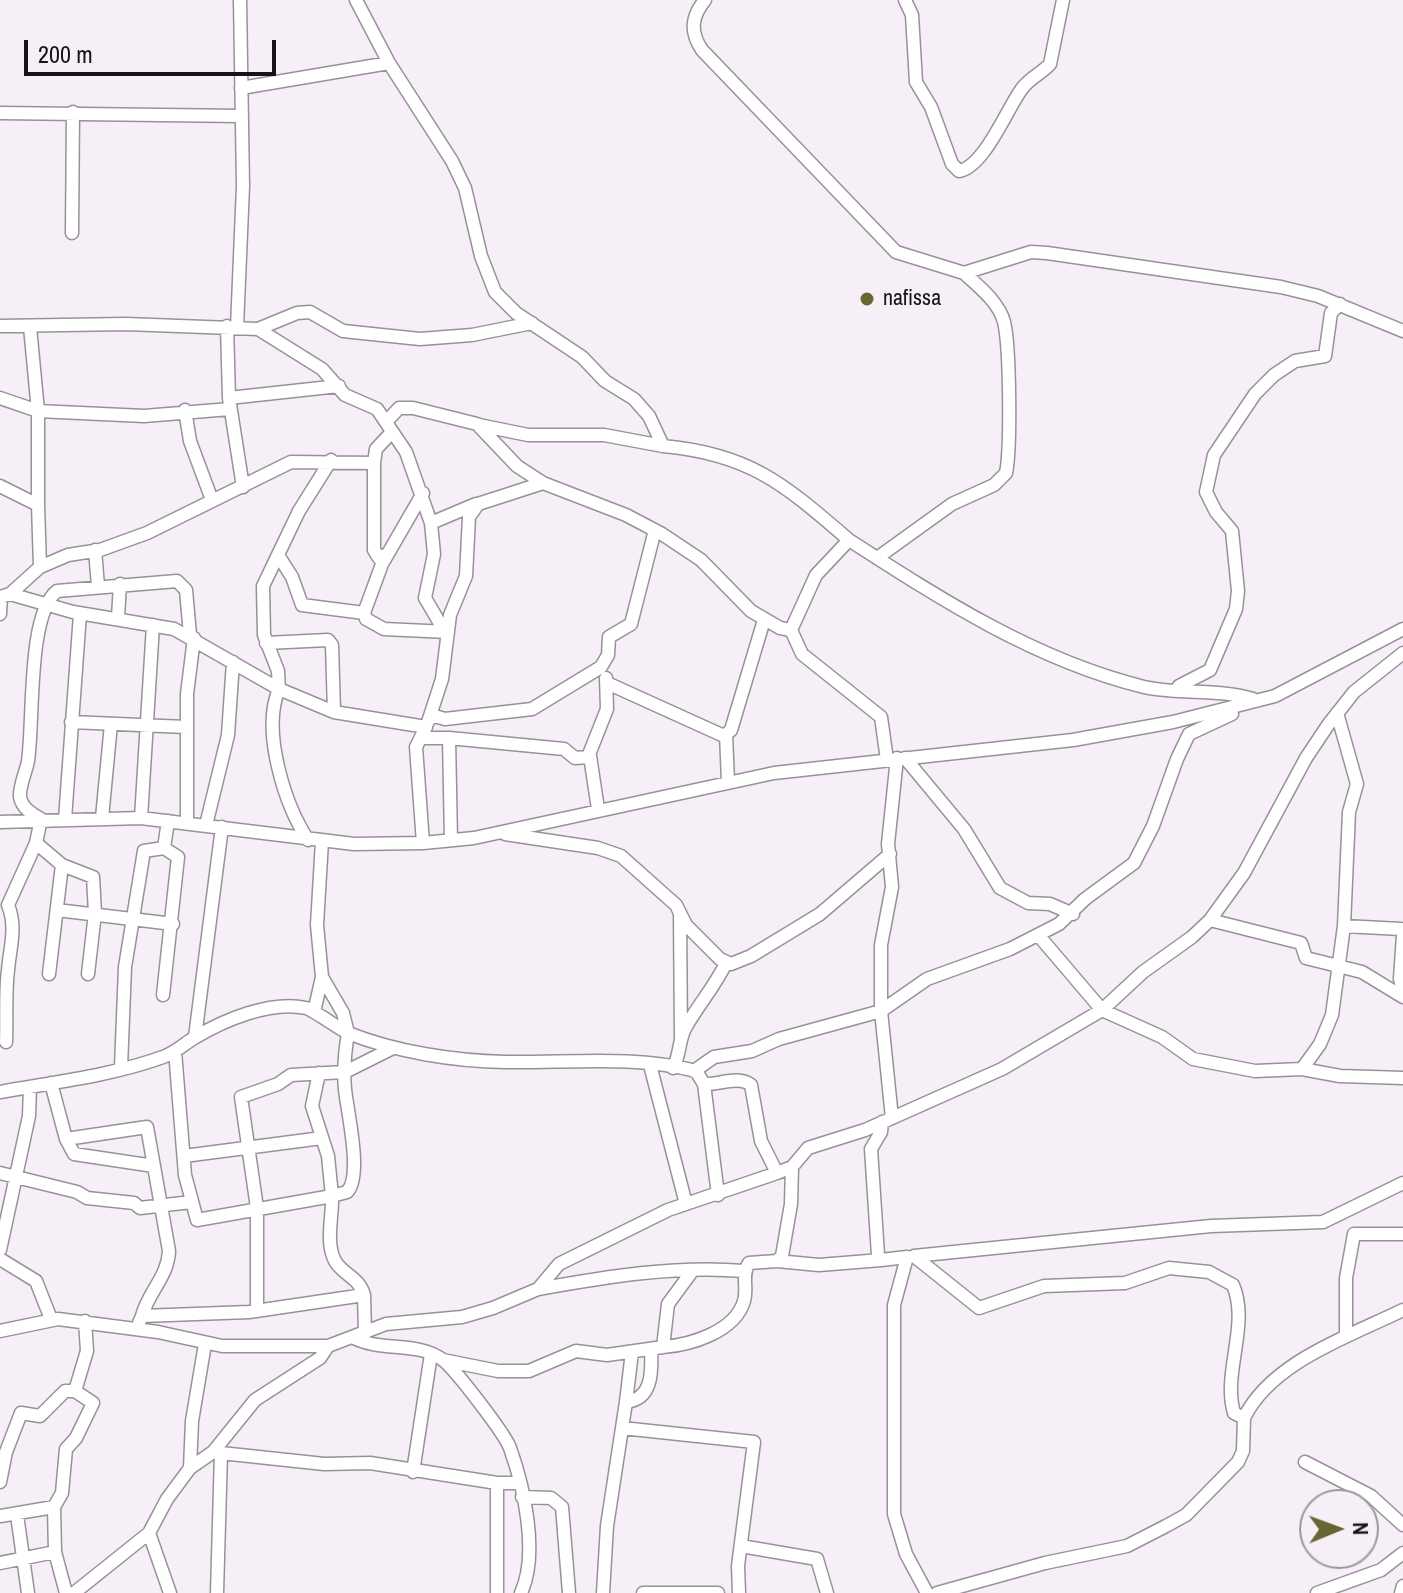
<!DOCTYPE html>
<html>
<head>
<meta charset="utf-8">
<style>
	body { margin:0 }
	#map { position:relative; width:1403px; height:1593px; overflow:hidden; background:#f6eff8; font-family:"Archivo Narrow",sans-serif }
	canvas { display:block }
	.north { position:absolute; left:1299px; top:1489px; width:80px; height:80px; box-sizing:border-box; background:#f6eff8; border:2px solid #9c979e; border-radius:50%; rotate:89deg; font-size:22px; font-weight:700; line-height:32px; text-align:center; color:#151316 }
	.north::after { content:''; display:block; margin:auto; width:28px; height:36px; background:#686532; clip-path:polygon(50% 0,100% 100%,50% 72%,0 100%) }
	.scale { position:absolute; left:24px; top:40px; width:252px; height:36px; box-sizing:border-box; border:4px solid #151316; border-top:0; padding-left:10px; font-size:24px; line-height:28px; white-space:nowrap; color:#151316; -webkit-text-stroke:6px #f6eff8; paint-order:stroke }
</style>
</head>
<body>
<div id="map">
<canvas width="1403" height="1593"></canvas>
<div class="north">N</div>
<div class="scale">200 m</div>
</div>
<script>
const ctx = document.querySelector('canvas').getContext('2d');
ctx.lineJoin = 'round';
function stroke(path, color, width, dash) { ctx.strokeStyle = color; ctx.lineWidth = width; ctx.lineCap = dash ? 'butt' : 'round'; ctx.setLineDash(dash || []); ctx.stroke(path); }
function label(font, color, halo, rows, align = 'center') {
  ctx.font = font + ' "Archivo Narrow",sans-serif'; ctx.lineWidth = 7; ctx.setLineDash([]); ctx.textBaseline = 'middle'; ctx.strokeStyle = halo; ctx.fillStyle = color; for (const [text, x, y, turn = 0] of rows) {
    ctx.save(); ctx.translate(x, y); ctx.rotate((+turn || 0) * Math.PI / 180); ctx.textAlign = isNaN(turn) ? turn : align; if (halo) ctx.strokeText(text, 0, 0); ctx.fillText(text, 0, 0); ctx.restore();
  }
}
const minor = new Path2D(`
	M 356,0 L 389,63 L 452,161 L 465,188 L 481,256 L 495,292 L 516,313 L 582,357 L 605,381 L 634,399 L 649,416 L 663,446 L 604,435 L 528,435 L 479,425
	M 705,0 C 691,17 690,32 702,50 L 896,252 L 964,273 L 1031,252 L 1047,253 L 1281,287 L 1318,296 L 1403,331
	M 905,0 L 912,15 L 916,82 L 931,107 L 952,164 L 959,171 C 984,167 1007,109 1021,90 C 1029,78 1041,74 1050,64 L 1063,0
	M 241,88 L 389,63
	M 0,113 L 242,116
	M 72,233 L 73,112
	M 0,326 L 126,324 L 258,329 L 297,313 L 310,312 L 343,331 L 420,339 L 472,335 L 532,323
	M 227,326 L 229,398 L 243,487
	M 30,327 L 38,411 L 144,416 L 230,409
	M 237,327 L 243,186 L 240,0
	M 258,329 L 322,369 L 345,395 L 377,409 L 406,452 L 431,523 L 434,554 L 425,598 L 445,632
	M 0,398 L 38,411 L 38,505
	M 229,398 L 339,386
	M 185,410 L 190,441 L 212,500
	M 386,422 L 399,408 L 413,408 L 477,424 L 517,466 L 543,483 L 626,515 L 662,534 L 701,560 L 751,611 L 780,628 L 791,630 L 816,575 L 849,540 C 942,600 1035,660 1144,687 C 1180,695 1217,688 1253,699
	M 663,446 C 751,454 785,485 849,540
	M 331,460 L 299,511 L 263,586 L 264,635 L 278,671 L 279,689 L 334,712 L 426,727 L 416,747 L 423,843
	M 0,486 L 38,505 L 40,567
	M 423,493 L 382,564 L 364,613 L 366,619 L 384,629 L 448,632
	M 431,523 L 476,504
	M 95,550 L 98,586
	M 387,554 L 379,558 L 374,550 L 374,463 L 376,449 L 392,432
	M 278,555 L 292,577 L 302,605 L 364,613
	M 877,558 L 952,504 L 994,485 L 1006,473 C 1011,448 1010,346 1004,322 C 999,302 978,286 964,273
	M 10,594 L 73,612 L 174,629 L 279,689 C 261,731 285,805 308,840
	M 0,597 L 10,594 L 40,567 L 68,555 L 100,550 L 147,533 L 291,462 L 374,463
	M 0,614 L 1,597
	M 118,617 L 120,584
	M 791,630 L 802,654 L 881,717 L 887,760
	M 266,643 L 328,640 L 332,645 L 334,712
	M 607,683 L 724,736 L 731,730 L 764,620
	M 1179,686 L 1210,670 L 1236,609 L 1238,591 L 1232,531 L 1216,512 L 1206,492 L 1214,455 L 1255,394 L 1274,375 L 1295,361 L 1325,356 L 1331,313 L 1340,304
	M 1337,713 L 1357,784 L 1349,812 L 1344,926 L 1401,929 L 1403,933
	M 431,715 L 445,719 L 532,709 L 601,667 L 608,655 L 609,637 L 631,624 L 655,530
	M 71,722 L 186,727
	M 428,722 L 442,679 L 450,615 L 466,576 L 469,517 L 478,504 L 543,483
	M 726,734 L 728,782
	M 422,738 L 449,738 L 451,840
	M 449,738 L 564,749 L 575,758 L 588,757 L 607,709 L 606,678
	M 590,756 L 598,809
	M 905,758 L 964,829 L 1000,888 L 1028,903 L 1050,904 L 1073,914
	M 102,818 L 111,724
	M 141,818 L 153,625
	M 65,819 L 80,614
	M 0,822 L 141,818 L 354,844 L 423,843 L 474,838 L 774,773 L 1073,740 L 1173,722 L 1275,696 L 1403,629
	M 187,823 L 187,694 L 194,638
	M 206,825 L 228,735 L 233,662
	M 505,834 L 598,848 L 621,856 L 676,905 L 686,925 L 720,959 L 731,964 L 751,956 L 820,914 L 890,854
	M 36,843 L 62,865 L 93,877 L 95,913 L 88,974
	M 57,910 L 173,924
	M 680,914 L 681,1040
	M 1210,920 L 1301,943 L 1306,958 L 1362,972 L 1403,997
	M 1403,935 L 1400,979 L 1403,992
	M 1039,936 L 1102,1010 L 1162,1037 L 1193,1059 L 1255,1071 L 1302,1069 L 1340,1076 L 1403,1078
	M 49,974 L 62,865
	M 322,977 L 343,1013 L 348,1033 C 396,1052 454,1061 505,1062 C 568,1063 635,1055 696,1071 L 704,1084 L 718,1195
	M 163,995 L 178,857 L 164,848 L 168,821
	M 314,1012 L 322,977 L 317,925 L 322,841
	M 195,1037 L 222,827
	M 6,1042 C 7,1018 5,993 8,970 C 10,947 17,927 8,905 L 36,843 L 41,819 C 32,814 22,808 20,797 C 19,786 26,772 28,761 C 34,722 27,614 57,591 L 177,581 L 186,590 L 190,635
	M 175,1051 L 185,1175 L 197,1220 L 332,1196 L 328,1156 L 312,1106 L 319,1073
	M 650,1065 L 686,1204
	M 121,1067 L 125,967 L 144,851 L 164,848
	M 673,1068 C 681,1054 678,1038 687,1025 C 699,1004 715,986 726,963
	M 1302,1069 L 1320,1044 L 1332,1015 L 1344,926
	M 694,1071 L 714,1057 L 752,1051 L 779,1039 L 881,1011 L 881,945 L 892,887 L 888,844 L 897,758
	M 51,1083 L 66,1139 L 147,1127 L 169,1251 C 168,1277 148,1292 142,1316
	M 704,1084 C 719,1085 738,1075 751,1085 L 761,1141 L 777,1173
	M 0,1092 C 55,1082 110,1076 163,1057 C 175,1053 184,1044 194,1038 C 224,1020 271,1000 306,1008 C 312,1009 338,1028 348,1033 C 345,1051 343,1070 345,1089 C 347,1111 363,1176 347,1192 L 332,1196 C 333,1216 325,1242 335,1261 C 343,1275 359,1277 364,1295
	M 892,1118 L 881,1011 L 927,979 L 1010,949 L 1059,924 L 1085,899 L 1134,863 L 1153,826 L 1177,759 L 1189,734 L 1232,714
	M 882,1122 L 881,1132 L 871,1149 L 878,1255 L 881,1260 L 907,1257 L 894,1305 L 894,1514 L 906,1554 L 927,1593
	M 66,1139 L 74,1154 L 154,1166
	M 184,1156 L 322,1138
	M 0,1173 L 77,1192 L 87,1198 L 134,1203 L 140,1208 L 191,1202
	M 0,1250 L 29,1116 L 30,1087
	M 914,1256 L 979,1308 L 1044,1286 L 1125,1283 L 1169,1268 L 1209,1272 L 1233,1285 C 1250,1325 1222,1373 1234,1413 L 1244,1418 L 1243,1451 L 1238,1462 L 1186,1515 L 1166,1526 L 1127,1546 L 1045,1563 L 937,1593
	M 914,1256 L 1211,1226 L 1323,1222 L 1403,1183
	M 0,1259 L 36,1281 L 51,1319
	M 777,1261 L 819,1265 L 881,1260
	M 538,1289 C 605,1277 676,1265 744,1271
	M 257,1311 L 257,1208 L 241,1097 L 278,1084 L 291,1075 L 345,1072 L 393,1048
	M 139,1323 L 142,1316 L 249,1312 L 364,1295 L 365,1333
	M 0,1331 L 58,1319 L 158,1332 L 222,1346 L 328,1346 L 386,1324 L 462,1317 L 493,1308 L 538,1289 L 559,1264 L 668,1210 L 777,1173 L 792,1167 L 808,1148 L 865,1130 L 1002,1069 L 1102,1010 L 1143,972 L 1192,937 L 1210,920 L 1244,873 L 1306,758 L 1328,725 L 1354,692 L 1403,653
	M 1346,1336 L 1346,1278 L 1354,1234 L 1403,1234
	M 354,1338 C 382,1352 418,1341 443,1360 C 455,1369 505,1434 510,1448 C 524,1487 539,1554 521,1593
	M 663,1347 C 690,1345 735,1332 744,1301 C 748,1288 741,1275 749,1263 L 777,1261 L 782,1256 L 791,1204 L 792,1167
	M 443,1360 L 498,1371 L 529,1371 L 576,1351 L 607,1355 L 663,1347 L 668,1304 L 693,1270
	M 626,1402 L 632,1352
	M 1244,1418 C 1271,1362 1350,1336 1403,1310
	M 622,1428 L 754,1442 L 738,1566 L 739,1593
	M 217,1452 L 221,1453 L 217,1593
	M 221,1453 L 324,1464 L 370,1463 L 497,1483
	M 1305,1462 L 1371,1496 L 1403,1525
	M 190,1468 L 192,1421 L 205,1344
	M 413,1472 L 431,1354
	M 0,1482 L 6,1452 L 21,1413 L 40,1416 L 65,1391 L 75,1391
	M 522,1497 L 551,1498 L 562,1507 L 569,1593
	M 17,1515 L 28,1593
	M 0,1516 L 54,1507
	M 149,1533 L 170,1593
	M 741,1546 L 817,1559 L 827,1593
	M 0,1563 L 55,1552
	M 66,1593 L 55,1552 L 54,1507 L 62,1493 L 66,1449 L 76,1438 L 93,1403 L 75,1391 L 87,1351 L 85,1321
	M 74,1593 L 149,1533 L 167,1499 L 190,1468 L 213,1452 L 255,1400 L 320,1358 L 328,1346
	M 497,1593 L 497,1483 L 518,1483
	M 603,1593 L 607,1526 L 626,1402 C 653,1399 652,1371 651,1349
	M 643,1593 L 718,1593
	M 1317,1593 L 1381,1570 L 1403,1553
	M 1401,1593 L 1403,1586`);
stroke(minor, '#989199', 15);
stroke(minor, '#fff', 12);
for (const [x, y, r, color] of [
	[867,299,8,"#686532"]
]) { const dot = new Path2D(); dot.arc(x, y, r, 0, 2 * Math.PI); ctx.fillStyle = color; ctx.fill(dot); stroke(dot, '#f6eff8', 3); }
label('22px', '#151316', '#f6eff8', [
	["nafissa",883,299]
], 'left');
</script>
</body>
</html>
